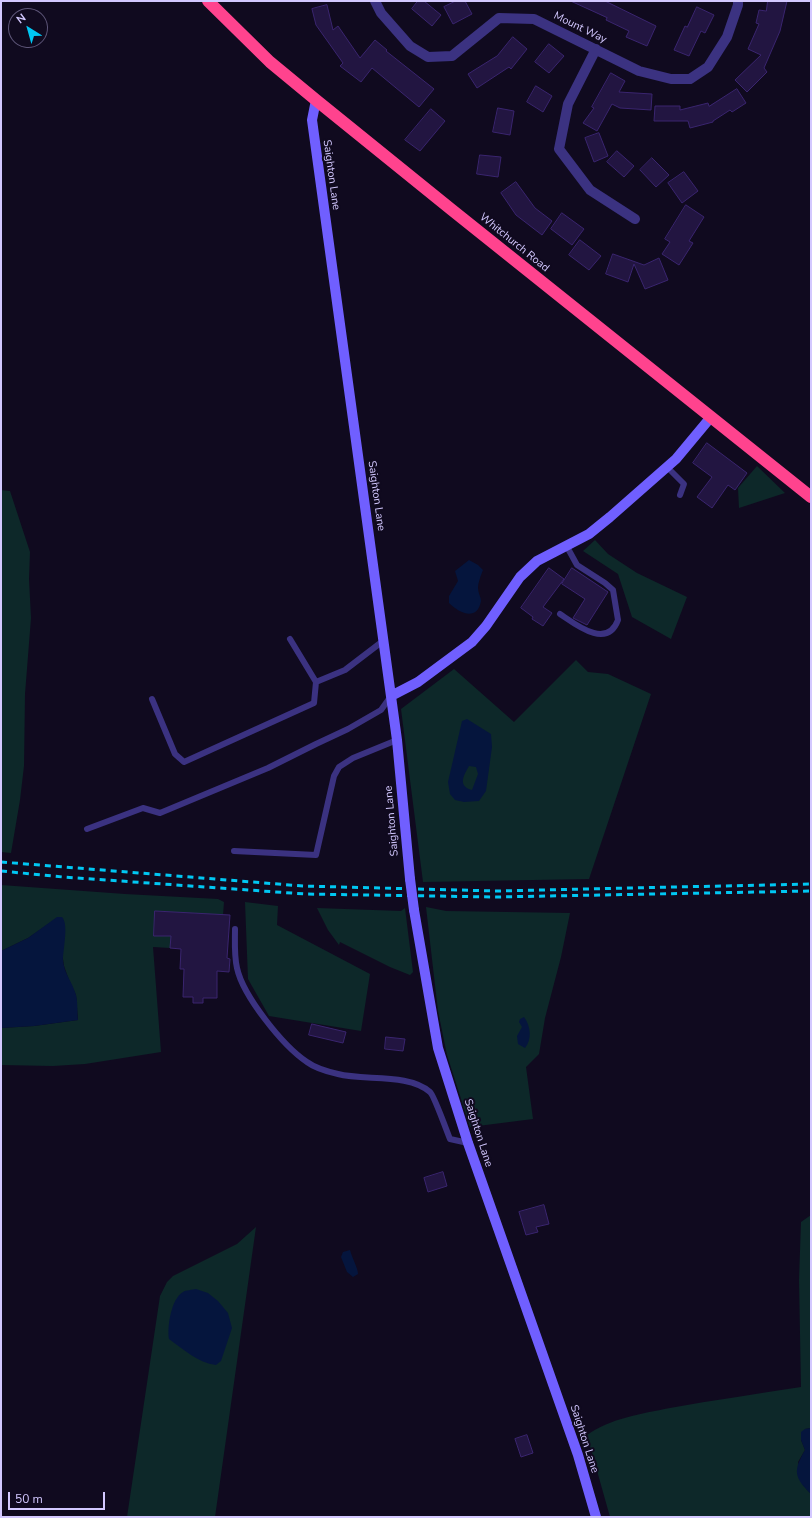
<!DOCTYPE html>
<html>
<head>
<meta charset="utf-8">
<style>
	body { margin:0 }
	#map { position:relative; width:812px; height:1518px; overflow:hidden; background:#100a1f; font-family:"Nunito Sans",sans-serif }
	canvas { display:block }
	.frame { position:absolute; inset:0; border:2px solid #d3c8ff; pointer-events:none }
	.north { position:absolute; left:8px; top:8px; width:40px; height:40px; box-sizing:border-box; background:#100a1f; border:1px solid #5e5679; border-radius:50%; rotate:323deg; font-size:11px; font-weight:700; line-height:16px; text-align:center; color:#d3c8ff }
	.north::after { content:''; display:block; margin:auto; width:14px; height:18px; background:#00c7f3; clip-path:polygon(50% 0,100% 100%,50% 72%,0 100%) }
	.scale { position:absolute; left:8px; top:1492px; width:97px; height:18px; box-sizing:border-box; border:2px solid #d3c8ff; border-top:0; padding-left:5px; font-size:12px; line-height:14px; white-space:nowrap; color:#d3c8ff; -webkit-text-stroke:3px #100a1f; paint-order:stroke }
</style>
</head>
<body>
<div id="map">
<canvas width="812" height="1518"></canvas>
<div class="frame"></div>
<div class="north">N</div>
<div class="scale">50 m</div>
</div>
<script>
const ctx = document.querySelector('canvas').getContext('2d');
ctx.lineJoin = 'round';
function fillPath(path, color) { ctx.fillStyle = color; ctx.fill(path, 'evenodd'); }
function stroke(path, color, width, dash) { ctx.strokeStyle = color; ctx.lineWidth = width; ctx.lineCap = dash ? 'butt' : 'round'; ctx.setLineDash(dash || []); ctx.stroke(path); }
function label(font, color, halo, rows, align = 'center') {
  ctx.font = font + ' "Nunito Sans",sans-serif'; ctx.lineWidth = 4; ctx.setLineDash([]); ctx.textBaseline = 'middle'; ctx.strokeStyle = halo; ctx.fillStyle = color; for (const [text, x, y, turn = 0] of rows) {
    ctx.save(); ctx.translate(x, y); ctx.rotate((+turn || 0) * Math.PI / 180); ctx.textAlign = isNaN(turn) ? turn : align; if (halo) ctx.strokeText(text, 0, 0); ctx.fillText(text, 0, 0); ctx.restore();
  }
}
fillPath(new Path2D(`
	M 757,466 L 785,493 L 739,508 L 738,488 Z
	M 1,490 L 10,491 L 30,552 L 29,579 L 31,618 L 25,694 L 24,766 L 20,800 L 11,853 L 1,852 Z
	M 595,540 L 608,554 L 637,573 L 687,597 L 671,639 L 632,617 L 618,574 L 583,551 Z
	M 576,660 L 588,672 L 608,674 L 651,694 L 589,879 L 423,882 L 401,709 L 454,669 L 514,722 Z
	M 1,885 L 125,894 L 218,899 L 224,902 L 223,915 L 155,911 L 154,936 L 171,936 L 170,948 L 153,947 L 161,1052 L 85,1064 L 53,1066 L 1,1065 L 1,1028 L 34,1026 L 78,1020 L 76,995 L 69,980 L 64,966 L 57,918 L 28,938 L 1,951 Z
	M 245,902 L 278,906 L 277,925 L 370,974 L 361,1031 L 269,1016 L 248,979 Z
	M 426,907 L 446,911 L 570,913 L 561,957 L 545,1018 L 539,1054 L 526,1067 L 533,1119 L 470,1127 L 447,1055 L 438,1011 Z
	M 317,908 L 401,911 L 405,908 L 413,972 L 410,975 L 390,967 L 340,942 L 339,945 L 328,930 Z
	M 811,1215 L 811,1428 L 805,1429 L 801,1440 L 805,1450 L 798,1462 L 803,1485 L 811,1494 L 811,1517 L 610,1517 L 587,1435 C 611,1418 641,1414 670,1408 C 714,1400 757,1394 801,1387 L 799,1280 L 801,1222 Z
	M 256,1227 L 215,1517 L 127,1517 L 160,1296 L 167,1282 L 173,1276 L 237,1244 Z`), '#0d2829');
fillPath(new Path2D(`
	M 469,560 L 478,565 L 483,570 C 481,575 478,583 478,588 C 478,593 481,597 481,601 C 477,622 459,613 449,603 L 449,596 L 458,581 L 455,571 Z
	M 467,719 L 491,734 L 492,747 L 486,791 L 479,801 L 464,802 L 455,800 L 450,794 L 448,782 L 462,721 ZM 469,766 L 476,767 L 478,774 L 472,790 C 457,786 464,775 469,766 Z
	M 57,917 L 62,917 C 69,924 63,950 63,960 C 64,974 73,983 76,995 C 78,1003 77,1013 78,1020 L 34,1026 L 1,1028 L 1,951 L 28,938 Z
	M 524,1017 C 531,1026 532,1040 525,1048 L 518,1044 L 517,1036 L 522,1027 L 519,1022 L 520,1019 Z
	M 350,1250 C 352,1258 358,1268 358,1274 L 353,1277 L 347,1272 L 341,1257 L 343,1252 Z
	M 196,1289 L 208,1293 L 218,1301 L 228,1313 L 232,1328 L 221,1361 L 216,1365 C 198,1363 183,1349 169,1339 C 167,1327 171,1299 183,1292 C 186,1290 192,1290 196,1289 Z
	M 811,1428 L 811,1494 C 794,1477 793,1471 805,1450 L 801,1440 L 801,1432 L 805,1429 Z`), '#05153d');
const building = new Path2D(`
	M 418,1 L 424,1 L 441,15 L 432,26 L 412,9 Z
	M 456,1 L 465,1 L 472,14 L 453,24 L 444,7 Z
	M 571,1 L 605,1 L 656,26 L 647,46 L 626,37 L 629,31 L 606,20 L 607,18 Z
	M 768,1 L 787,1 L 780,31 L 764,68 L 767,72 L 747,92 L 735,80 L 761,55 L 748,49 L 759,24 L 756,23 L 759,10 L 766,11 Z
	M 327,5 L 333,30 L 338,26 L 360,58 L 375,40 L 387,50 L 386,51 L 434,89 L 419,107 L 372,68 L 361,82 L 340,66 L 343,63 L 316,25 L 312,9 Z
	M 697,7 L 714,15 L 705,33 L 701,31 L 689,56 L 674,50 L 685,26 L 687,27 Z
	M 513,37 L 527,49 L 511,69 L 509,67 L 477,88 L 468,74 L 497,56 Z
	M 549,44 L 564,56 L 549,73 L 535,62 Z
	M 611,73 L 625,81 L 619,92 L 652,94 L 651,110 L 620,108 L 612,104 L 597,131 L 583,123 L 594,108 L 592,107 Z
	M 536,86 L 552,96 L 543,112 L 527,102 Z
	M 737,89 L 746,103 L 732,112 L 730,110 L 713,121 L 713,122 L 690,128 L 688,121 L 654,121 L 655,106 L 680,106 L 680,110 L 708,103 L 709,106 Z
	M 498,108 L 514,111 L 510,135 L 493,132 Z
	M 431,109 L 445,121 L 420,151 L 405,140 Z
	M 599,133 L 608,156 L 594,162 L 585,138 Z
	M 617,151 L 634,166 L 624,177 L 607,162 Z
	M 480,155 L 501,157 L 498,177 L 477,174 Z
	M 652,158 L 669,175 L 656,187 L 640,170 Z
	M 684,172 L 698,191 L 682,203 L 668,183 Z
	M 516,182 L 535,208 L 552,221 L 542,235 L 516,215 L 501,193 Z
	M 686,205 L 704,217 L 689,241 L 693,243 L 679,265 L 662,254 L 670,242 L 665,239 Z
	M 562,213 L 584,229 L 572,245 L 551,229 Z
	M 580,240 L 601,256 L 589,270 L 569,255 Z
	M 613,254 L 644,265 L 659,258 L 668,280 L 645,289 L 634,264 L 628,282 L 606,274 Z
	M 707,443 L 747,473 L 735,490 L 728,485 L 712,508 L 697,497 L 712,477 L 693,463 Z
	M 549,568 L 564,579 L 543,607 L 552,613 L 543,626 L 532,619 L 533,617 L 521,608 Z
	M 572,568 L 608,592 L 587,625 L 573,618 L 585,599 L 562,584 Z
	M 155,911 L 230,915 L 227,958 L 230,959 L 229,972 L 217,971 L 217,998 L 203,998 L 203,1003 L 193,1003 L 193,997 L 183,997 L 184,969 L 180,969 L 181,949 L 170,948 L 171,936 L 154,936 Z
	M 312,1024 L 346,1032 L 343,1043 L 309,1035 Z
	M 386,1037 L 405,1039 L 403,1051 L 385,1049 Z
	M 443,1172 L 447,1186 L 428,1192 L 424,1178 Z
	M 544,1205 L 549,1224 L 536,1227 L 538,1232 L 526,1235 L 519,1212 Z
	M 527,1435 L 533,1453 L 521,1457 L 515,1439 Z`);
fillPath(building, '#221541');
stroke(building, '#3a256f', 1);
stroke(new Path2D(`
	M 667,467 L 684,484 L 680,495
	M 560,614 C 575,624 607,650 618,620 L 613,590 L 605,583 L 577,565 L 566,545
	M 290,639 L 316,682 L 345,670 L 383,641
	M 152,699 L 175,754 L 184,762 L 314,703 L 316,682
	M 87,829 L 143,808 L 160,813 L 268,768 L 316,744 L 348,729 L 381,710 L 391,696
	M 234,851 L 316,855 L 334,776 L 339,767 L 353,758 L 397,740
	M 235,929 C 235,942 234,955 237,968 C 243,996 283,1046 307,1062 C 315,1068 329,1072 338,1074 C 364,1081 409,1073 430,1092 C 434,1095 447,1132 450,1139 L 468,1143`), '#3b3281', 6);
stroke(new Path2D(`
	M 375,1 L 381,13 L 410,46 L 428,57 L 452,56 L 499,18 L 534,19 L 639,71 L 671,79 L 690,79 L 708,67 L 727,37 L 738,5 L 738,1
	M 596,49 L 568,104 L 559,149 L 590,190 L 635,219`), '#3b3281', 10);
stroke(new Path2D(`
	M 316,100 L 312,120 L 397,740 L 410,879
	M 391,696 L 418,682 L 472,642 L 486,626 L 520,577 L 537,561 L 589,534 L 610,517 L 676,459 L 711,417
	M 414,910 L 438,1048 L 468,1143 L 578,1455 L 596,1517`), '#705fff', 10);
stroke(new Path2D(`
	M 208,1 L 270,62 L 316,100 L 452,210 L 811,497`), '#ff438e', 12);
stroke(new Path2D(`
	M 1,862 L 303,886 L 496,891 L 811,884
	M 1,871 L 63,877 L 305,894 L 496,897 L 811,891`), '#00c7f3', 3, [6, 5]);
stroke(new Path2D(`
	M 410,879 L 414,910`), '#705fff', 10);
label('11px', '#d3c8ff', '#100a1f', [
	["Mount Way",580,28,26],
	["Saighton Lane",331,175,82],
	["Whitchurch Road",514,243,39],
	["Saighton Lane",376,496,82],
	["Saighton Lane",392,821,-95],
	["Saighton Lane",478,1133,72],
	["Saighton Lane",584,1439,72]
]);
</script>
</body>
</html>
